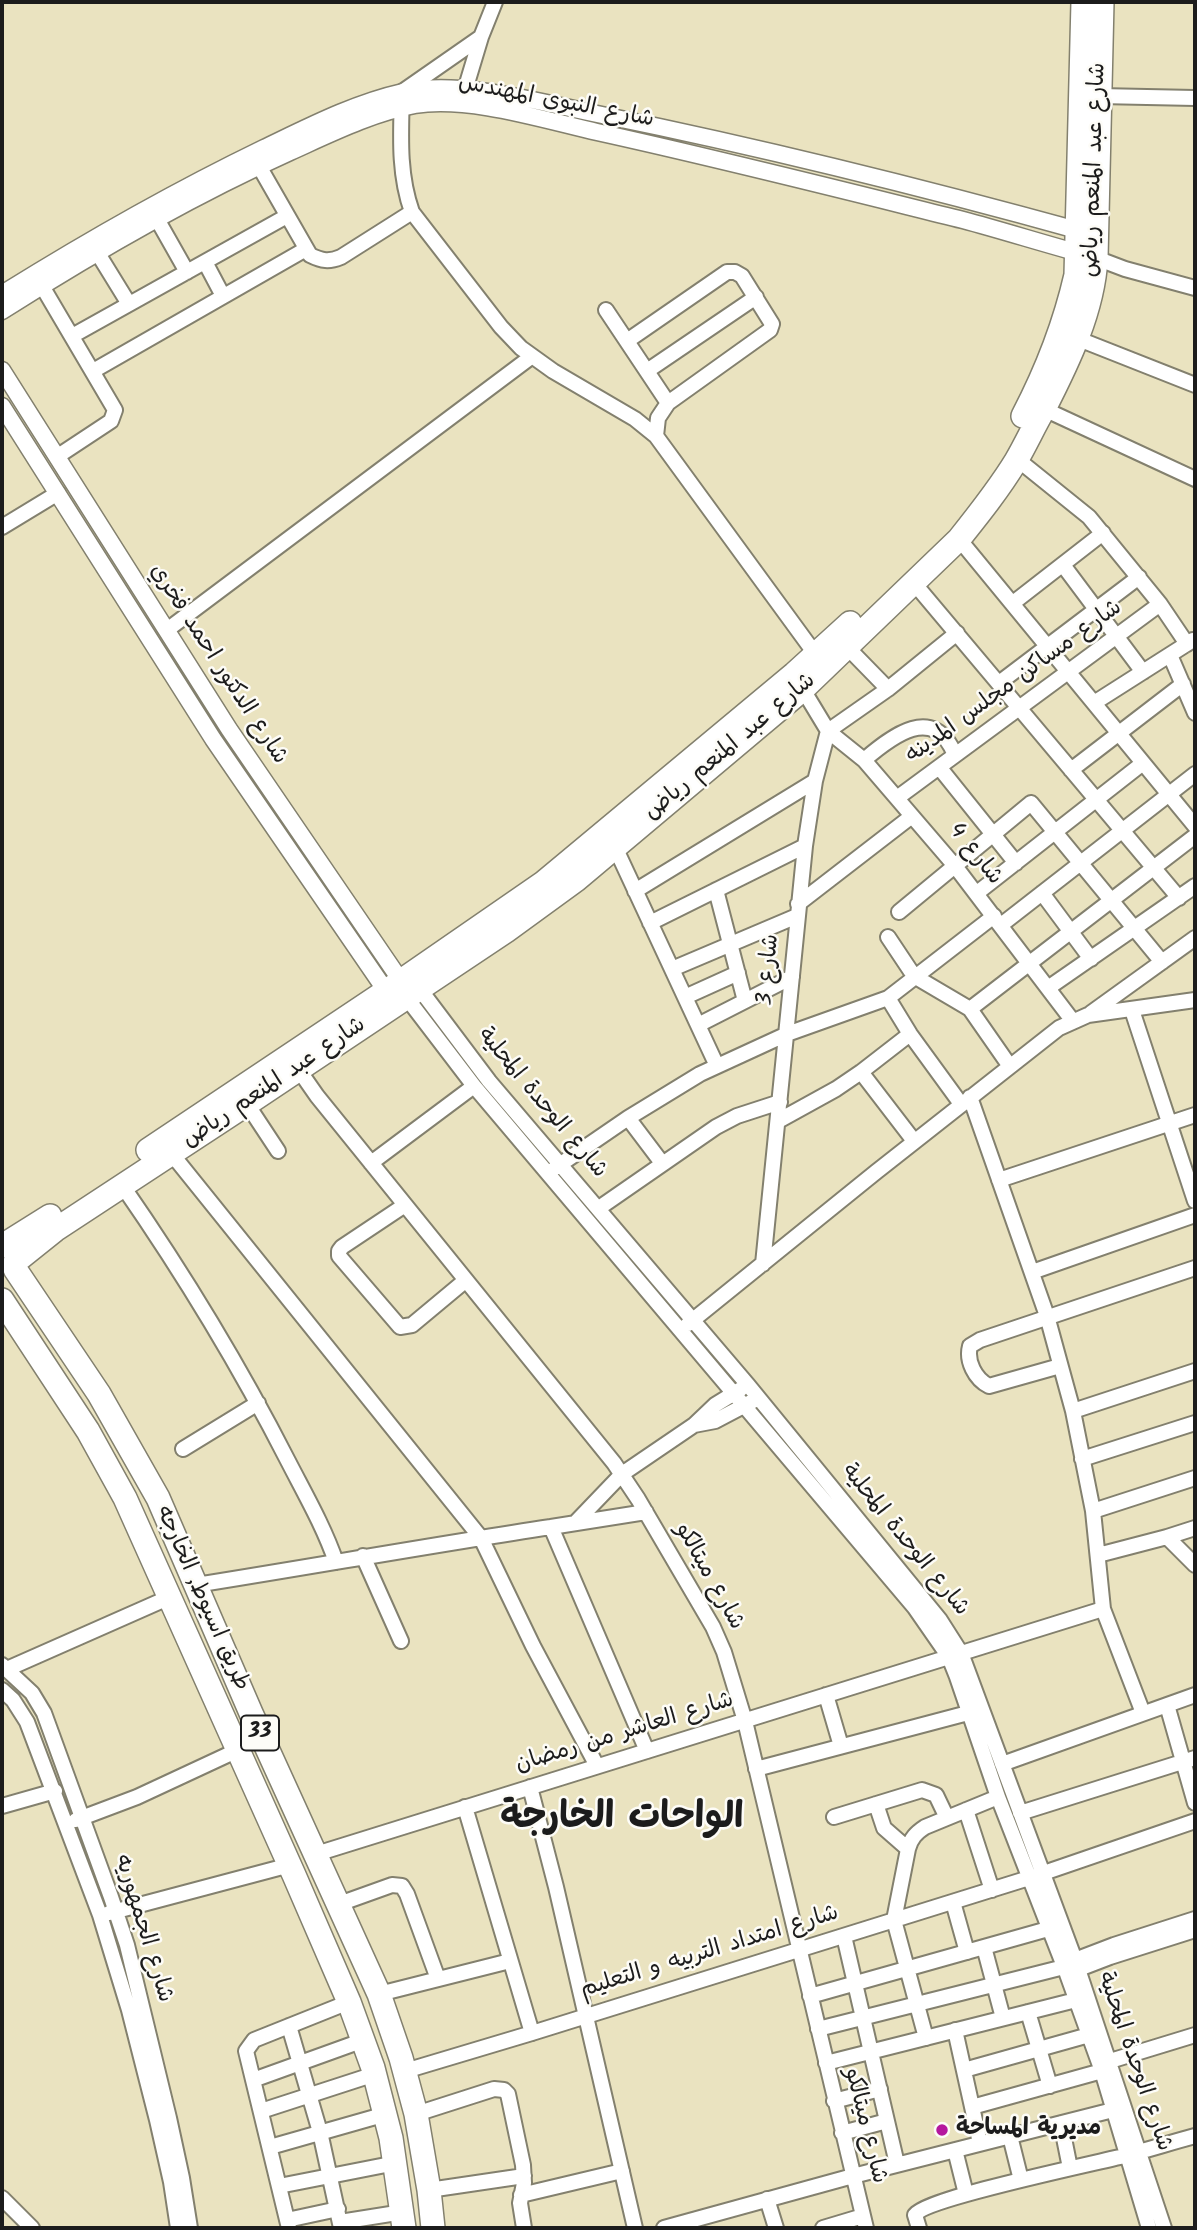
<!DOCTYPE html>
<html>
<head>
<meta charset="utf-8">
<style>
	body { margin:0 }
	#map { position:relative; width:1197px; height:2230px; overflow:hidden; background:#eae3c0; font-family:Kalam,sans-serif }
	canvas { display:block }
	.frame { position:absolute; inset:0; border:4px solid #1c1c1c; pointer-events:none }
</style>
</head>
<body>
<div id="map">
<canvas width="1197" height="2230"></canvas>
<div class="frame"></div>
</div>
<script>
const ctx = document.querySelector('canvas').getContext('2d');
ctx.lineJoin = 'round';
function stroke(path, color, width, dash) { ctx.strokeStyle = color; ctx.lineWidth = width; ctx.lineCap = dash ? 'butt' : 'round'; ctx.setLineDash(dash || []); ctx.stroke(path); }
function label(font, color, halo, rows, align = 'center') {
  ctx.font = font + ' Kalam,"Playpen Sans Arabic",sans-serif'; ctx.lineWidth = 5; ctx.setLineDash([]); ctx.textBaseline = 'middle'; ctx.strokeStyle = halo; ctx.fillStyle = color; for (const [text, x, y, turn = 0] of rows) {
    ctx.save(); ctx.translate(x, y); ctx.rotate((+turn || 0) * Math.PI / 180); ctx.textAlign = isNaN(turn) ? turn : align; if (halo) ctx.strokeText(text, 0, 0); ctx.fillText(text, 0, 0); ctx.restore();
  }
}
const minor = new Path2D(`
	M 481,37 L 402,92 C 401,133 398,173 412,212 L 501,327 L 521,348 L 553,371 L 635,419 L 656,436 L 816,655
	M 1099,96 L 1195,98
	M 462,100 L 481,37 L 495,2
	M 259,166 L 310,255 C 322,261 329,262 341,257 L 412,212
	M 157,219 L 187,272
	M 97,252 L 129,304
	M 1096,258 L 1125,269 L 1195,288
	M 205,262 L 223,296
	M 42,286 L 115,410 L 111,421 L 58,456
	M 606,310 L 668,403
	M 72,336 L 287,216
	M 1076,338 L 1195,385
	M 627,341 L 727,272 L 735,272 L 742,276 L 772,324 L 770,330 L 668,403 L 658,418 L 656,436
	M 93,371 L 306,249
	M 647,371 L 756,297
	M 1044,409 L 1195,479
	M 1017,459 L 1089,517 L 1160,604 L 1187,644
	M 2,527 L 58,493
	M 959,539 L 1195,826
	M 1063,565 L 1143,672
	M 914,583 L 1179,898
	M 1013,603 L 1103,533
	M 167,630 L 531,357
	M 957,633 L 888,689 L 828,731 L 864,760 L 955,866 L 1072,1020
	M 847,647 L 888,689
	M 1170,655 L 1195,713
	M 999,683 L 1139,577
	M 1094,703 L 1193,640
	M 864,760 C 892,736 934,703 955,755
	M 939,767 L 1016,863
	M 1071,770 L 1183,684
	M 897,798 L 1160,604
	M 615,847 L 717,1066
	M 716,890 L 745,1001
	M 635,891 L 815,781
	M 977,893 L 1143,763
	M 1042,893 L 1091,959
	M 798,904 L 912,816
	M 899,912 L 1031,803 L 1162,962
	M 650,923 L 805,846
	M 1001,925 L 1195,774
	M 888,937 L 914,976 L 970,1009 L 1009,1065
	M 672,969 L 797,916
	M 419,988 L 489,1081 L 748,1385 L 940,1620 L 961,1653 L 1075,1960 L 1164,2228
	M 1048,988 L 1195,886
	M 406,997 L 474,1086 L 915,1608 L 949,1657 L 957,1677 L 998,1797 L 1067,1974 L 1102,2071 L 1149,2228
	M 685,997 L 738,973
	M 888,998 L 910,1034 L 961,1104
	M 970,1009 L 1195,836
	M 1132,1010 L 1195,1201
	M 1091,1013 L 1195,938
	M 698,1025 L 792,977
	M 294,1063 L 317,1096 L 614,1463 L 638,1499 L 713,1627 L 724,1652 L 745,1721 L 866,2228
	M 861,1072 L 914,1141
	M 970,1097 L 1047,1316 L 1073,1411 L 1093,1511 L 1103,1609 L 1143,1713
	M 247,1104 L 278,1151
	M 628,1118 L 662,1163
	M 778,1121 L 836,1089 L 861,1072 L 910,1034
	M 171,1153 L 481,1538 L 533,1646 L 597,1766
	M 371,1163 L 474,1086
	M 555,1168 L 628,1118 L 700,1074 L 787,1034 L 888,998 L 994,916
	M 999,1180 L 1195,1115
	M 122,1185 C 183,1273 239,1365 288,1461 C 305,1494 324,1527 336,1562
	M 405,1205 L 342,1247 L 339,1251 L 339,1256 L 400,1327 L 412,1325 L 466,1280
	M 599,1208 L 716,1127 L 737,1116 L 780,1102
	M 763,1264 L 805,846 L 815,781 L 828,731 L 799,683
	M 1032,1272 L 1195,1215
	M 688,1324 L 876,1172 L 1059,1028 L 1088,1015 L 1195,1000
	M 1060,1366 L 989,1386 C 975,1379 966,1361 970,1346 L 980,1340 L 1195,1268
	M 1073,1411 L 1195,1371
	M 694,1425 L 715,1421 L 753,1401
	M 183,1449 L 258,1403
	M 1082,1459 L 1195,1423
	M 1093,1511 L 1195,1478
	M 646,1512 L 551,1527 L 647,1751
	M 576,1522 L 622,1474 L 694,1425 L 715,1405 L 741,1389
	M 1167,1537 L 1195,1528
	M 1098,1555 L 1167,1537 L 1195,1565
	M 363,1556 L 401,1641
	M 196,1585 C 315,1566 433,1545 551,1527
	M 2,1665 L 32,1693 L 44,1713 L 111,1897 L 127,1945 L 169,2118 L 182,2178 L 190,2228
	M 7,1669 L 170,1597
	M 2,1690 L 13,1700 L 27,1722 L 100,1915 L 129,2010 L 157,2120 L 171,2182 L 178,2228
	M 826,1695 L 841,1746
	M 1167,1705 L 1195,1803
	M 1002,1764 L 1195,1695
	M 756,1769 L 968,1713
	M 530,1787 L 556,1887 L 635,2228
	M 876,1804 L 884,1828 L 908,1849
	M 2,1806 L 55,1791
	M 465,1807 L 532,2033
	M 966,1810 L 992,1890
	M 1020,1813 L 1195,1758
	M 834,1817 L 922,1790 L 936,1795 L 947,1818
	M 76,1820 L 137,1797 L 238,1750
	M 316,1854 L 1103,1609
	M 953,1902 L 967,1952
	M 339,1904 L 392,1885 L 402,1886 L 407,1894 L 438,1979
	M 109,1913 L 290,1865
	M 844,1936 L 897,2164
	M 984,1947 L 1003,2018
	M 1067,1963 L 1114,1945 L 1195,1919
	M 1071,1972 L 1110,1957 L 1195,1930
	M 379,1994 L 510,1961
	M 810,1996 L 1048,1929
	M 1028,2012 L 1050,2086
	M 289,2026 L 320,2132 L 341,2228
	M 818,2029 L 1064,1967
	M 955,2030 L 980,2143
	M 926,2038 L 894,1920 L 908,1849 C 911,1838 916,1833 925,1827 L 998,1797
	M 1110,2061 L 1195,2035
	M 826,2063 L 1076,2000
	M 964,2070 L 1089,2035
	M 405,2071 L 532,2033 L 1029,1878 L 1195,1821
	M 253,2080 L 364,2040
	M 834,2101 L 880,2089
	M 972,2107 L 1102,2071
	M 261,2111 L 375,2074
	M 416,2114 L 494,2089 L 504,2090 L 508,2094 L 523,2165 L 524,2183 L 520,2203 L 524,2228
	M 1061,2123 L 1070,2168
	M 842,2133 L 887,2121
	M 1010,2136 L 1021,2180
	M 270,2147 L 386,2114
	M 955,2150 L 966,2194
	M 279,2186 L 396,2163
	M 429,2190 L 524,2176
	M 521,2195 L 622,2171
	M 2,2198 L 32,2228
	M 767,2199 L 776,2228
	M 287,2220 L 338,2209
	M 340,2222 L 403,2212
	M 289,2228 L 246,2051 L 254,2040 L 349,2002
	M 664,2228 L 853,2176 L 1113,2110
	M 823,2228 L 863,2216
	M 919,2228 L 915,2215 C 926,2198 1097,2163 1128,2155 C 1150,2149 1173,2142 1195,2136`);
const tertiary = new Path2D(`
	M 2,294 C 87,241 173,192 264,148 C 308,127 354,103 403,92 C 461,79 543,103 602,115 C 764,148 925,188 1084,232
	M 2,311 C 95,252 190,197 290,152 C 330,134 372,113 415,105 C 468,96 544,120 597,132 C 720,159 842,190 963,220 C 1004,231 1045,244 1086,255
	M 2,370 L 229,729 L 401,981
	M 2,406 L 213,739 L 386,991`);
const trunk = new Path2D(`
	M 1023,416 C 1046,372 1065,323 1076,275 L 1083,2
	M 148,1150 L 401,981 L 543,883 L 794,674 L 850,623
	M 2,1246 L 50,1216
	M 15,1262 L 55,1230 L 247,1104 L 506,931 L 576,880 L 802,690 L 959,539 C 979,514 999,489 1016,461 C 1026,444 1034,426 1044,409 C 1068,362 1093,311 1096,258 L 1102,2
	M 15,1269 L 99,1394 L 158,1498 L 251,1713 L 379,1994 L 401,2058 L 416,2114 L 429,2190 L 433,2228
	M 2,1300 L 88,1431 L 125,1498 L 294,1875 L 349,2002 L 373,2068 L 391,2138 L 404,2228`);
stroke(minor, '#83806e', 18);
stroke(tertiary, '#83806e', 19);
stroke(trunk, '#83806e', 26);
stroke(minor, '#fff', 14);
stroke(tertiary, '#fff', 16);
stroke(trunk, '#fff', 23);
for (const [x, y, r, color] of [
	[942,2130,7,"#b5179e"]
]) { const dot = new Path2D(); dot.arc(x, y, r, 0, 2 * Math.PI); ctx.fillStyle = color; ctx.fill(dot); stroke(dot, '#fdfcf7', 2.5); }
for (const [x, y, w] of [
	[260,1733,38]
]) { const box = new Path2D(); box.roundRect(x - w / 2, y - 17.5, w, 35, 5); ctx.fillStyle = '#fdfcf7'; ctx.fill(box); stroke(box, '#1c1c1c', 2); }
label('bold 21px', '#1c1c1c', null, [
	["33",260,1733]
]);
label('23px', '#1c1c1c', '#fdfcf7', [
	["شارع النبوى المهندس",556,103,11],
	["شارع عبد المنعم رياض",1096,170,-88],
	["شارع الدكتور احمد فخري",217,665,57],
	["شارع مساكن مجلس المدينه",1015,683,-36],
	["شارع عبد المنعم رياض",731,748,-40],
	["شارع 4",974,855,51],
	["شارع 3",770,970,-85],
	["شارع عبد المنعم رياض",275,1084,-34],
	["شارع الوحدة المحلية",541,1104,50],
	["شارع الوحدة المحلية",904,1541,51],
	["شارع ميتالكو",708,1577,61],
	["طريق اسيوط, الخارجه",201,1599,66],
	["شارع العاشر من رمضان",625,1734,-17],
	["شارع الجمهوريه",142,1929,73],
	["شارع امتداد التربيه و التعليم",710,1953,-17],
	["شارع الوحدة المحلية",1133,2062,71],
	["شارع ميتالكو",864,2126,76]
]);
label('bold 23px', '#1c1c1c', '#fdfcf7', [
	["مديرية المساحة",956,2130]
], 'left');
label('bold 37px', '#1c1c1c', '#fdfcf7', [
	["الواحات الخارجة",622,1821]
]);
</script>
</body>
</html>
